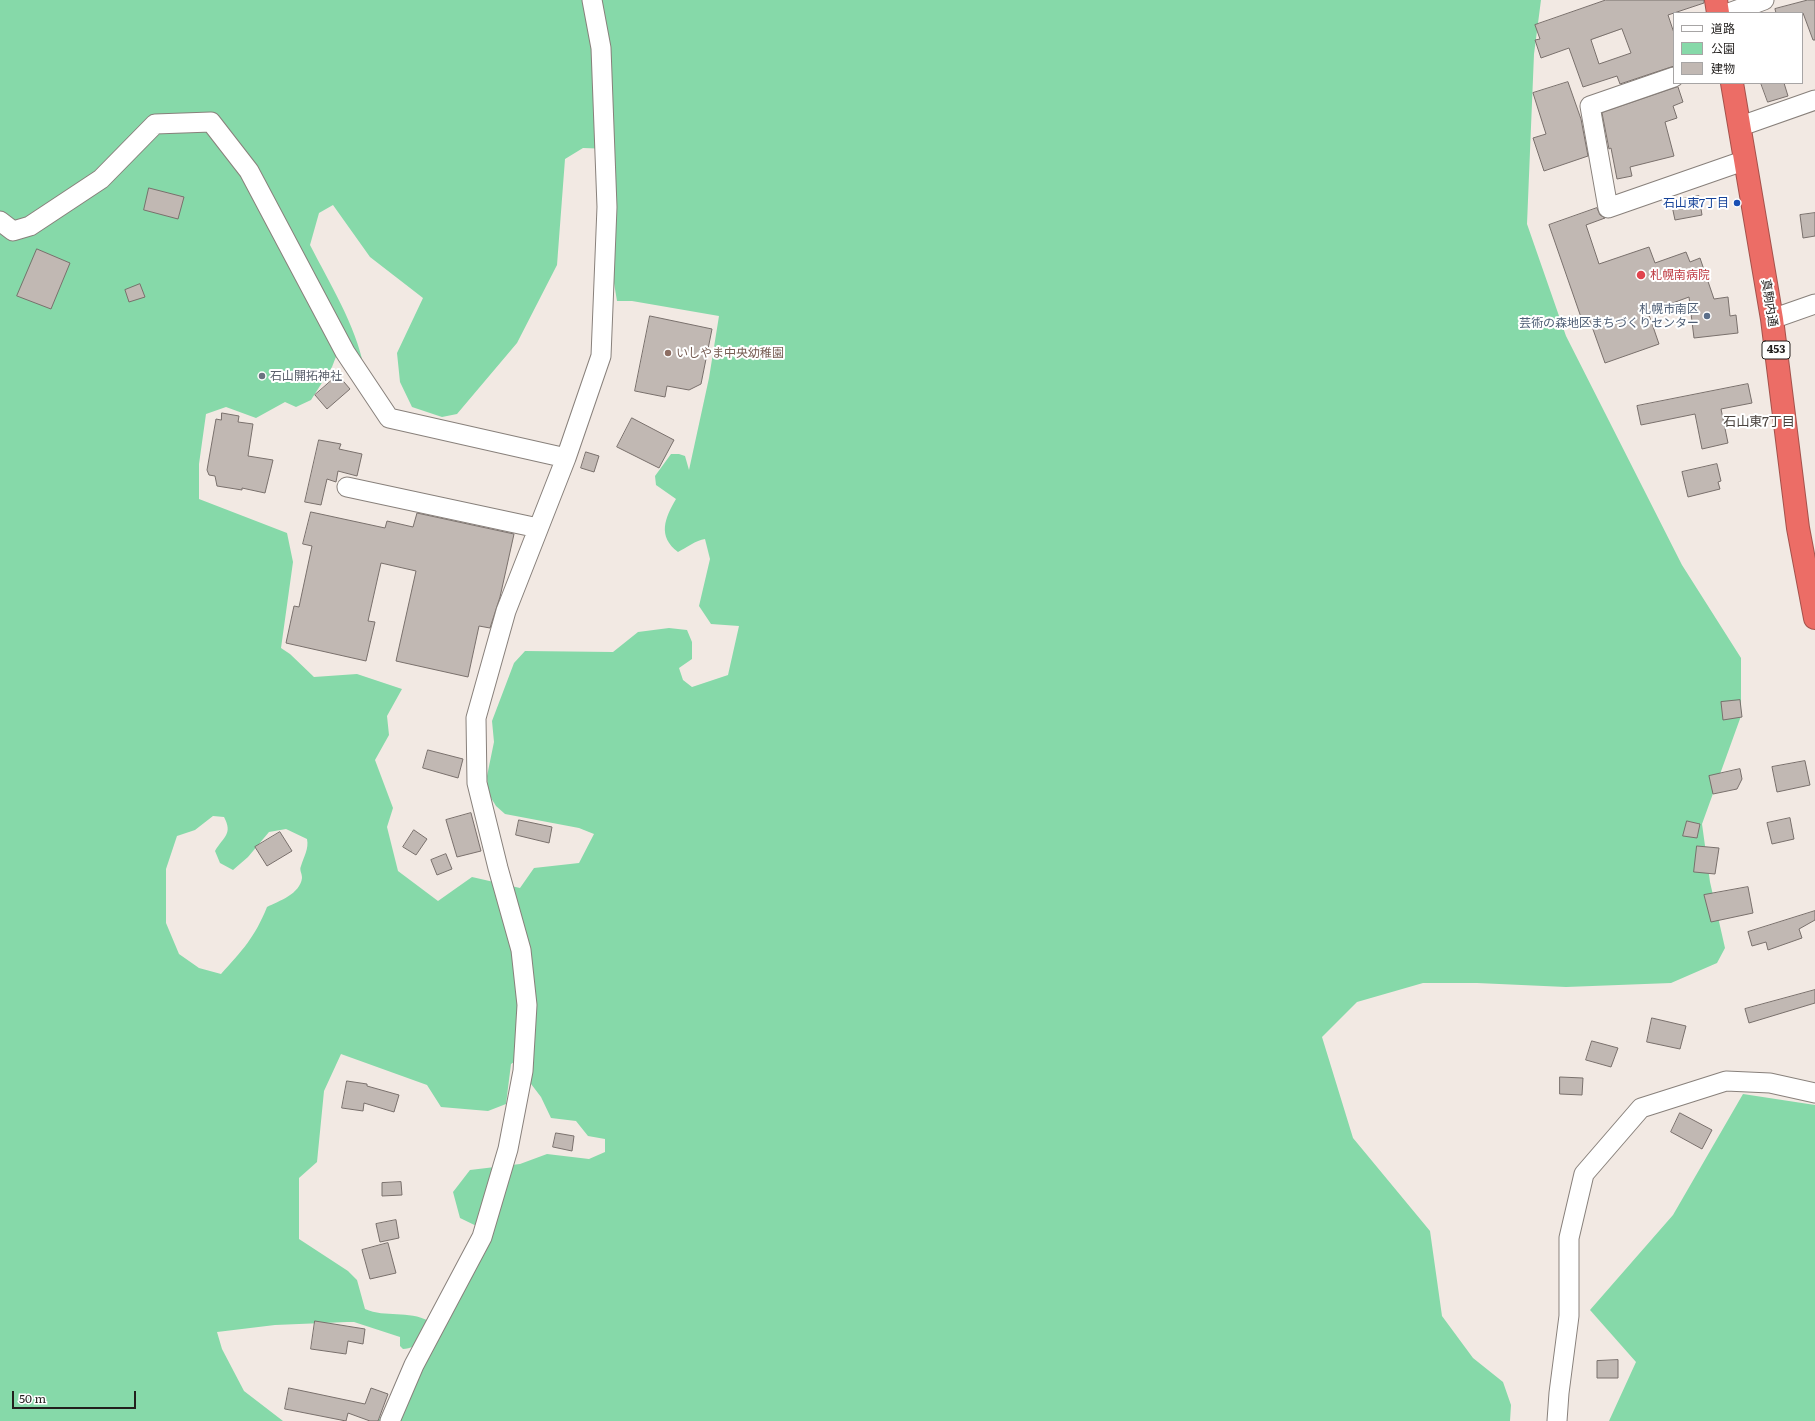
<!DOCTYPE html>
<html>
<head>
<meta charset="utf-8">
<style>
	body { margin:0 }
	#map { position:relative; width:1815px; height:1421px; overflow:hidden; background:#f2e9e3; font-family:Literata,"Noto Sans JP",serif }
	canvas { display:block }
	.legend { position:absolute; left:1673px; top:12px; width:130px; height:72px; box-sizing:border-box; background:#fff; border:1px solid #a7a5a5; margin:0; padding:5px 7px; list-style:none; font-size:12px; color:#221f1d }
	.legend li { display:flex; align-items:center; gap:8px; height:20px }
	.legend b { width:20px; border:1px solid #a7a5a5 }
	.scale { position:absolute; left:12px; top:1391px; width:124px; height:18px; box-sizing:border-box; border:2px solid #221f1d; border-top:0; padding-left:5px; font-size:12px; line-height:14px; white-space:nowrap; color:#221f1d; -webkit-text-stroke:3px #fff; paint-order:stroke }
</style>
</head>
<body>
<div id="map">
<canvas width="1815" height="1421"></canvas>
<ul class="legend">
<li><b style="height:5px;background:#fff"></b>道路</li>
<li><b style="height:11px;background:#86d9a9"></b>公園</li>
<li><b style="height:11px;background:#c1b8b3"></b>建物</li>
</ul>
<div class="scale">50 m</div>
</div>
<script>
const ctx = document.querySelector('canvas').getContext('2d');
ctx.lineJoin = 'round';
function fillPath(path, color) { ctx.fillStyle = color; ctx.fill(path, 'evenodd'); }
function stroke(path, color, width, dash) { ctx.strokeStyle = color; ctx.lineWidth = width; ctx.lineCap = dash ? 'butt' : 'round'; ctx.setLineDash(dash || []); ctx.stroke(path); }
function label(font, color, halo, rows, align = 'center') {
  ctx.font = font + ' Literata,"Noto Sans JP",serif'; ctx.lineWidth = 4; ctx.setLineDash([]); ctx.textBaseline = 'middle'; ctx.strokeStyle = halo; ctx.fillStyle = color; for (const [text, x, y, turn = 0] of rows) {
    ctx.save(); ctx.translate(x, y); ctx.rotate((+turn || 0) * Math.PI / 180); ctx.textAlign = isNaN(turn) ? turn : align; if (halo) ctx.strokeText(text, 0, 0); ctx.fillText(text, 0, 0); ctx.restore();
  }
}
fillPath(new Path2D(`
	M 0,0 L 1541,0 L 1534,54 L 1527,224 L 1566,336 L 1682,565 L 1741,658 L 1741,716 L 1702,824 L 1710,882 L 1725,948 L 1717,963 L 1671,983 L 1566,987 L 1477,983 L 1423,983 L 1357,1002 L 1322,1037 L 1353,1138 L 1430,1231 L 1442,1316 L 1473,1358 L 1503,1382 L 1511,1405 L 1510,1421 L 378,1421 L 485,1253 L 491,1233 L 460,1218 L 453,1192 L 470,1170 L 520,1164 L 547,1154 L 589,1159 L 605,1152 L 605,1139 L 588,1136 L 576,1121 L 551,1118 L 541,1097 L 528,1080 L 530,1051 L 511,1064 L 506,1104 L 488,1111 L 441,1107 L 427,1085 L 341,1054 L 324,1091 L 317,1162 L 299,1178 L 299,1239 L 348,1271 L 357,1280 L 365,1309 C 386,1318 408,1310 429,1321 C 423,1334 419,1349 403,1349 L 400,1346 L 400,1337 L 354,1322 L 347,1322 L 275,1325 L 217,1332 L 222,1349 L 244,1391 L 283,1421 L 0,1421 ZM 583,148 L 611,149 L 612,271 L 617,301 L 632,301 L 719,316 L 709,378 L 689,470 L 685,456 L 679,454 L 671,454 L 655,476 L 656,485 L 676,499 C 665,518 657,536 678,552 C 686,548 696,540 705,539 L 710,559 L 699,606 L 711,624 L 739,626 L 728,675 L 692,687 L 683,680 L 679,668 L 692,659 L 692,642 L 687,630 L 669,628 L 638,632 L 613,652 L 525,651 L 514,663 L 492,721 L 494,742 L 487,776 L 488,793 L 496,806 L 505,814 L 579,828 L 594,834 L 579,863 L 534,868 L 520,888 L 472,877 L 438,901 L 398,871 L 387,827 L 393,808 L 375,760 L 389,735 L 387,716 L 402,689 L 357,674 L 314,677 L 290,654 L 281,648 L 293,562 L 287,533 L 199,499 L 199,464 L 206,414 L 226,407 L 256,418 L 285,402 L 296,407 L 311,400 L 332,367 L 337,354 L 364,367 C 355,324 330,284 310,245 L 319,213 L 333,205 L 370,257 L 423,298 L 397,353 L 400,382 L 412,407 L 442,417 L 457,414 L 517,343 L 557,265 L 565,159 ZM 213,816 L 224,817 C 233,834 224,836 215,851 L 220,863 L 233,870 L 248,857 L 269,832 L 286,829 L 307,839 C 309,849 304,856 301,866 C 299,870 302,873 302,878 C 300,894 279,901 267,907 C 255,937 242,951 221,974 L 199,968 L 179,954 L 166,923 L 166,869 L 177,836 L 195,830 Z
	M 1743,1094 L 1815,1105 L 1815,1421 L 1609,1421 L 1636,1362 L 1590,1310 L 1673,1215 Z`), '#86d9a9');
const building = new Path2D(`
	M 1606,0 L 1704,0 L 1704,3 L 1668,15 L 1674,33 L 1674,66 L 1620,84 L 1617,76 L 1583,87 L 1569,48 L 1541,58 L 1535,40 L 1540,39 L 1535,25 ZM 1622,29 L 1631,53 L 1599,64 L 1591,40 Z
	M 1808,0 L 1815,0 L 1815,40 L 1813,40 L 1803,13 L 1776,13 L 1775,9 Z
	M 1568,82 L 1581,119 L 1588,156 L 1544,171 L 1533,138 L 1546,134 L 1533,93 Z
	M 1761,83 L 1784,83 L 1788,96 L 1768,102 Z
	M 1678,87 L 1683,102 L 1673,106 L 1677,118 L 1665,122 L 1674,156 L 1630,167 L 1632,176 L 1617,179 L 1611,148 L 1609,149 L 1602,113 Z
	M 149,188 L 184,197 L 178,219 L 144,210 Z
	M 1699,196 L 1702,215 L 1675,220 L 1671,201 Z
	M 1597,208 L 1600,215 L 1605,218 L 1586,225 L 1599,264 L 1649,247 L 1655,263 L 1686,252 L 1690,262 L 1700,258 L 1714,299 L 1728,297 L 1730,316 L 1736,315 L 1738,333 L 1694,338 L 1689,297 L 1648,312 L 1659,344 L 1605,363 L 1590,321 L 1583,323 L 1549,225 Z
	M 1815,213 L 1815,236 L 1803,238 L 1800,215 Z
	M 37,249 L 70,263 L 51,309 L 17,296 Z
	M 140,284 L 145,297 L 129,302 L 125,290 Z
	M 650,316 L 712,329 L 701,384 L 689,390 L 667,386 L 665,397 L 635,391 Z
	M 338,375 L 350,389 L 327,409 L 315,395 Z
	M 1748,384 L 1752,403 L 1721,409 L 1728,443 L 1702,449 L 1695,414 L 1641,425 L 1637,406 Z
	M 222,413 L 239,416 L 238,422 L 253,424 L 248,456 L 273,460 L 265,493 L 242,488 L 242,490 L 217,486 L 215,476 L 209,475 L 207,470 L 216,419 L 221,420 Z
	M 632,418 L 674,440 L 659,468 L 617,447 Z
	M 319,440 L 341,444 L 339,449 L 362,454 L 357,476 L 338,471 L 336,482 L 327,479 L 321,505 L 305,502 Z
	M 586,452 L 599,456 L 594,472 L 581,468 Z
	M 1717,464 L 1721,481 L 1718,482 L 1720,489 L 1688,497 L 1682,472 Z
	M 311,512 L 385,528 L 387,521 L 413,527 L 417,513 L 514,534 L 500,597 L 490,628 L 479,626 L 468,677 L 396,661 L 416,571 L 381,563 L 368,621 L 375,622 L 366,661 L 286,643 L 294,606 L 299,607 L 312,546 L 303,544 Z
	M 1740,700 L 1742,717 L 1723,720 L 1721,702 Z
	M 428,750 L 463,759 L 458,778 L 423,768 Z
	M 1805,761 L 1810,785 L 1777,792 L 1772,767 Z
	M 1740,769 L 1742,779 L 1737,789 L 1713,794 L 1709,776 Z
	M 471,813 L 481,851 L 457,857 L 446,820 Z
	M 1790,818 L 1794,839 L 1772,844 L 1767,823 Z
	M 519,820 L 552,827 L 549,843 L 516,835 Z
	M 1687,821 L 1700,824 L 1697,838 L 1683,836 Z
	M 414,830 L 427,839 L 416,855 L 403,847 Z
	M 280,832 L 292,851 L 267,866 L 255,847 Z
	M 1697,846 L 1719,848 L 1715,874 L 1694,872 Z
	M 446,854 L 452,869 L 437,875 L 431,860 Z
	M 1748,887 L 1753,913 L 1711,922 L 1704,895 Z
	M 1815,911 L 1815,920 L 1799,929 L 1802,938 L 1768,950 L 1766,942 L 1752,946 L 1748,932 Z
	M 1815,990 L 1815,1003 L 1749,1023 L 1745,1009 Z
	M 1652,1018 L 1686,1026 L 1680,1049 L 1647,1042 Z
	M 1592,1041 L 1618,1048 L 1611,1067 L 1586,1060 Z
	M 1560,1077 L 1583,1078 L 1582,1095 L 1560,1094 Z
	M 347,1081 L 367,1084 L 367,1086 L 399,1095 L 394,1112 L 364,1103 L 363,1111 L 342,1108 Z
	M 1680,1113 L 1712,1130 L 1702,1149 L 1671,1132 Z
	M 556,1133 L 574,1136 L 572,1151 L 553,1147 Z
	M 401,1182 L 402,1195 L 382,1196 L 382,1183 Z
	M 396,1220 L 399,1238 L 380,1242 L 376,1224 Z
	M 388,1243 L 396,1273 L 370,1279 L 362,1250 Z
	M 315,1321 L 365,1329 L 363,1344 L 348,1341 L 346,1354 L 311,1349 Z
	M 1618,1360 L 1618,1378 L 1597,1378 L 1597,1361 Z
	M 289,1388 L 365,1404 L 371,1388 L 388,1394 L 378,1421 L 370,1421 L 348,1413 L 346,1421 L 285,1409 Z`);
fillPath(building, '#c1b8b3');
stroke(building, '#79706c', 1);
const minor = new Path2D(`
	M 1729,13 L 1764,0
	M 1674,77 L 1590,106 L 1608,208 L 1746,160
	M 1741,126 L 1815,100
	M 0,221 L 13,231 L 30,226 L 101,179 L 155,124 L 211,122 L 249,171 L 345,352 L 389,418 L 566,458
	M 1772,319 L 1815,304
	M 347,487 L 538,528
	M 390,1421 L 414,1365 L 482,1237 L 508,1149 L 523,1071 L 527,1005 L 521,950 L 498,868 L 477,783 L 476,718 L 506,611 L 566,458 L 601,356 L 607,207 L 601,48 L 592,0
	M 1557,1421 L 1559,1393 L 1569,1316 L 1569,1238 L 1584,1174 L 1641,1108 L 1726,1081 L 1770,1083 L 1815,1093`);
const highway = new Path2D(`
	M 1716,0 L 1718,13
	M 1732,83 L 1772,319 L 1798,528 L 1815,618`);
stroke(minor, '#88807b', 21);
stroke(highway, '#a5524c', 24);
stroke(minor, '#fff', 19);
stroke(highway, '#ec6d66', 22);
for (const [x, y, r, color] of [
	[1737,203,4,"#1a4fb4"],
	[1641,275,5,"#e0444e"],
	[1707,316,4,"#5c6f8a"],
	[668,353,4,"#8d6e63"],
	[262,376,4,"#6b7280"]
]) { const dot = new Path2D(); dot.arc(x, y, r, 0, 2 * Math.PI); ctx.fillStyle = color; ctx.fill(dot); stroke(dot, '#fff', 1.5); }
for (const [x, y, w] of [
	[1776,350,28]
]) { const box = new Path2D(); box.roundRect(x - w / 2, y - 9, w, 18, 3); ctx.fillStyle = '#fff'; ctx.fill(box); stroke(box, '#221f1d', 1); }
label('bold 11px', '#221f1d', null, [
	["453",1776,350]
]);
label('12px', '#164399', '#fff', [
	["石山東7丁目",1729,203]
], 'right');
label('12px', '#be3a42', '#fff', [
	["札幌南病院",1650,275]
], 'left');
label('12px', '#221f1d', '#fff', [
	["真駒内通",1769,303,81]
]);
label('12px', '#4e5e75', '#fff', [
	["札幌市南区",1699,309],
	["芸術の森地区まちづくりセンター",1699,323]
], 'right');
label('12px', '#785e54', '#fff', [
	["いしやま中央幼稚園",676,353]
], 'left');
label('12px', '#5b616d', '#fff', [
	["石山開拓神社",270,376]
], 'left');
label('13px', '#4a433e', '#fff', [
	["石山東7丁目",1759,422]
]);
</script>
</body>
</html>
